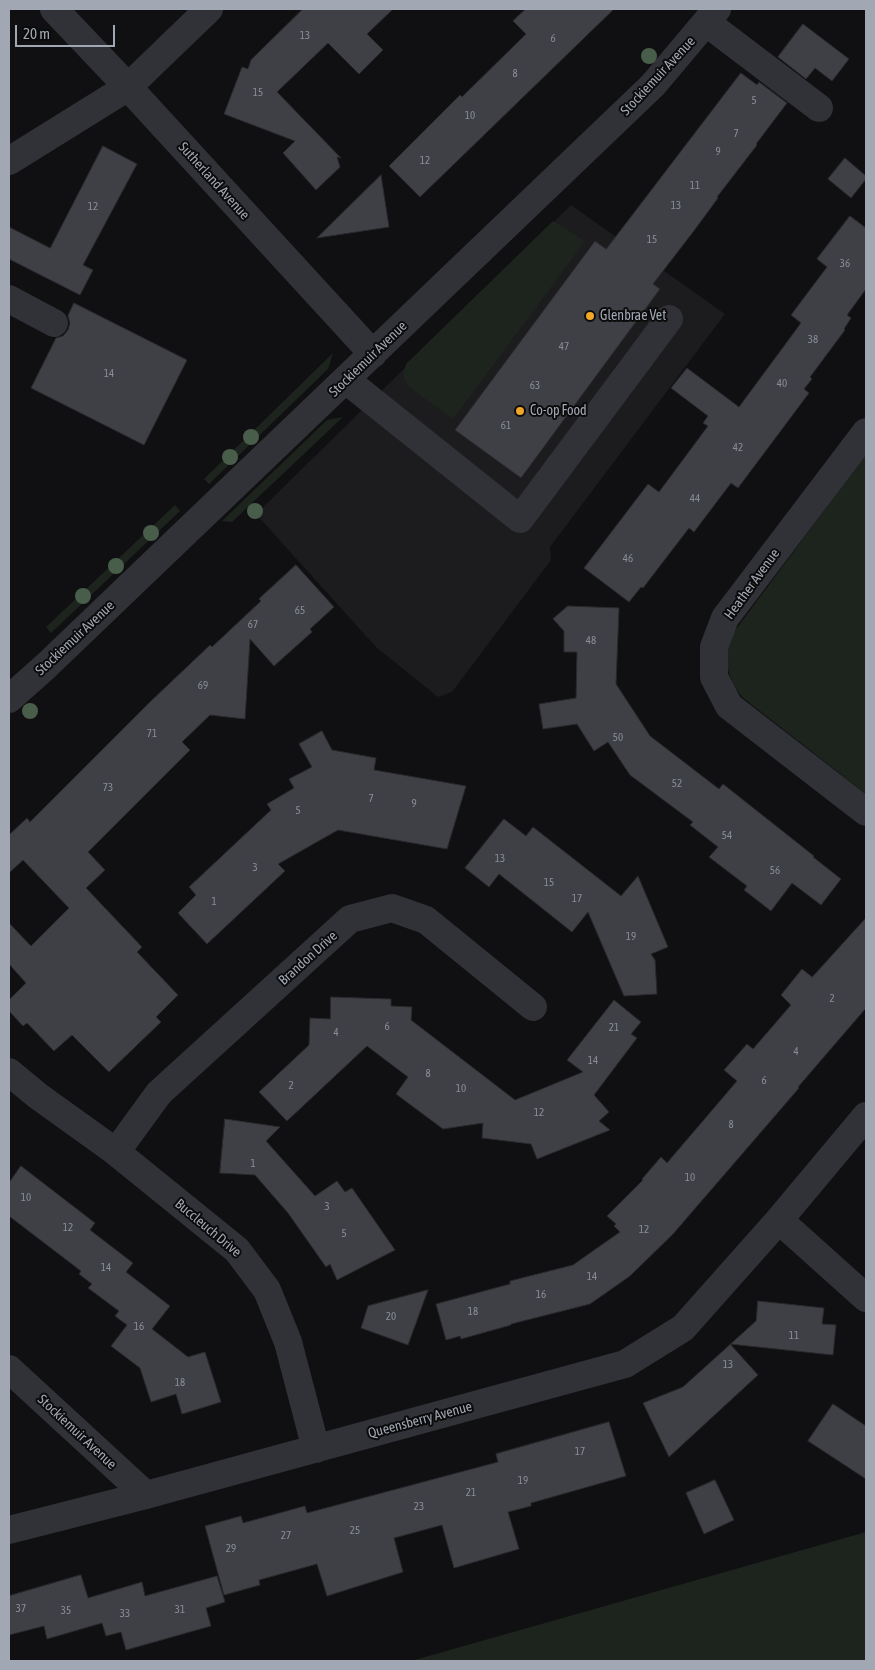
<!DOCTYPE html>
<html>
<head>
<meta charset="utf-8">
<style>
	body { margin:0 }
	#map { position:relative; width:875px; height:1670px; overflow:hidden; background:#101012; font-family:"Asap Condensed",sans-serif }
	canvas { display:block }
	.frame { position:absolute; inset:0; border:10px solid #a1a7b3; pointer-events:none }
	.scale { position:absolute; left:15px; top:25px; width:100px; height:22px; box-sizing:border-box; border:2px solid #a1a7b3; border-top:0; padding-left:6px; font-size:15px; line-height:18px; white-space:nowrap; color:#a1a7b3; -webkit-text-stroke:4px #0b0b0c; paint-order:stroke }
</style>
</head>
<body>
<div id="map">
<canvas width="875" height="1670"></canvas>
<div class="frame"></div>
<div class="scale">20 m</div>
</div>
<script>
const ctx = document.querySelector('canvas').getContext('2d');
ctx.lineJoin = 'round';
function fillPath(path, color) { ctx.fillStyle = color; ctx.fill(path, 'evenodd'); }
function stroke(path, color, width, dash) { ctx.strokeStyle = color; ctx.lineWidth = width; ctx.lineCap = dash ? 'butt' : 'round'; ctx.setLineDash(dash || []); ctx.stroke(path); }
function label(font, color, halo, rows, align = 'center') {
  ctx.font = font + ' "Asap Condensed",sans-serif'; ctx.lineWidth = 4; ctx.setLineDash([]); ctx.textBaseline = 'middle'; ctx.strokeStyle = halo; ctx.fillStyle = color; for (const [text, x, y, turn = 0] of rows) {
    ctx.save(); ctx.translate(x, y); ctx.rotate((+turn || 0) * Math.PI / 180); ctx.textAlign = isNaN(turn) ? turn : align; if (halo) ctx.strokeText(text, 0, 0); ctx.fillText(text, 0, 0); ctx.restore();
  }
}
fillPath(new Path2D(`
	M 571,205 L 725,314 L 550,547 L 551,560 L 452,692 L 438,697 L 376,647 L 256,514 Z`), '#1c1c1f');
fillPath(new Path2D(`
	M 553,221 L 585,241 L 453,419 L 409,387 L 403,375 L 406,364 Z
	M 333,353 L 328,369 L 209,484 L 204,479 Z
	M 343,417 L 232,522 L 222,521 L 327,420 Z
	M 866,454 L 866,794 L 742,697 C 727,677 723,660 731,636 Z
	M 175,505 L 180,511 L 51,633 L 46,627 Z
	M 866,1532 L 866,1661 L 411,1661 Z`), '#1c241d');
const building = new Path2D(`
	M 303,9 L 393,9 L 367,34 L 383,50 L 359,74 L 328,43 L 277,92 L 341,158 L 337,157 L 340,167 L 316,190 L 283,153 L 295,141 L 224,114 L 242,67 L 248,69 L 251,60 Z
	M 526,9 L 614,9 L 420,197 L 389,166 L 460,95 L 462,97 L 526,34 L 513,21 Z
	M 803,24 L 849,59 L 832,81 L 815,68 L 806,79 L 778,57 Z
	M 741,73 L 757,85 L 759,82 L 787,103 L 756,144 L 757,145 L 717,197 L 718,198 L 693,232 L 653,284 L 660,289 L 521,478 L 455,430 L 595,241 L 606,249 Z
	M 103,146 L 137,164 L 83,265 L 93,270 L 80,295 L 9,259 L 9,227 L 50,248 Z
	M 845,158 L 866,176 L 866,179 L 851,198 L 828,179 Z
	M 381,175 L 389,227 L 317,238 Z
	M 850,216 L 866,228 L 866,289 L 847,315 L 851,318 L 844,329 L 845,330 L 810,377 L 812,379 L 804,389 L 809,393 L 738,488 L 731,483 L 694,532 L 689,528 L 643,588 L 641,587 L 629,602 L 584,568 L 648,484 L 659,492 L 708,426 L 703,423 L 708,416 L 671,388 L 687,368 L 739,407 L 801,323 L 791,315 L 827,267 L 817,259 Z
	M 74,303 L 187,360 L 144,445 L 31,388 L 56,338 L 63,336 L 68,330 L 70,323 L 68,316 Z
	M 296,565 L 334,607 L 310,629 L 312,632 L 274,666 L 250,639 L 245,719 L 210,715 L 182,742 L 190,750 L 88,852 L 105,870 L 86,888 L 142,947 L 137,952 L 178,995 L 156,1017 L 161,1022 L 109,1072 L 72,1035 L 54,1051 L 27,1023 L 23,1026 L 9,1011 L 9,1000 L 26,983 L 9,964 L 9,923 L 31,946 L 69,908 L 23,860 L 9,873 L 9,835 L 27,818 L 30,822 L 150,702 L 210,645 L 212,647 L 261,601 L 259,599 Z
	M 568,606 L 619,608 L 616,684 L 650,736 L 719,789 L 723,784 L 814,856 L 813,857 L 841,879 L 821,905 L 792,883 L 771,911 L 744,890 L 747,886 L 709,857 L 718,847 L 690,825 L 693,822 L 630,775 L 608,742 L 594,751 L 577,724 L 543,729 L 539,704 L 576,698 L 577,652 L 564,652 L 564,631 L 553,619 Z
	M 322,731 L 332,750 L 376,758 L 374,770 L 466,786 L 447,849 L 338,830 L 278,864 L 285,871 L 207,944 L 178,913 L 196,895 L 189,887 L 271,810 L 267,804 L 294,788 L 289,779 L 312,767 L 299,744 Z
	M 504,819 L 526,836 L 533,827 L 621,896 L 638,876 L 668,947 L 651,954 L 655,960 L 657,994 L 624,996 L 588,912 L 572,932 L 499,874 L 489,887 L 465,868 Z
	M 866,918 L 866,1008 L 798,1087 L 799,1088 L 673,1234 L 630,1276 L 590,1304 L 511,1324 L 511,1325 L 461,1339 L 460,1336 L 446,1340 L 436,1304 L 510,1284 L 510,1281 L 573,1265 L 620,1232 L 614,1226 L 616,1224 L 607,1216 L 643,1180 L 642,1179 L 661,1157 L 667,1163 L 737,1081 L 724,1070 L 747,1044 L 753,1049 L 791,1005 L 781,995 L 802,969 L 812,977 Z
	M 331,997 L 391,999 L 391,1006 L 412,1007 L 411,1020 L 515,1100 L 583,1072 L 567,1060 L 614,1000 L 641,1022 L 631,1034 L 637,1038 L 594,1095 L 609,1112 L 599,1121 L 610,1130 L 537,1159 L 531,1144 L 482,1138 L 483,1123 L 443,1129 L 396,1094 L 408,1077 L 367,1046 L 287,1121 L 259,1092 L 309,1045 L 310,1018 L 330,1019 Z
	M 225,1119 L 280,1127 L 266,1141 L 315,1196 L 337,1181 L 345,1192 L 352,1188 L 395,1250 L 337,1280 L 330,1264 L 326,1267 L 288,1213 L 255,1175 L 220,1173 Z
	M 21,1166 L 95,1223 L 90,1230 L 133,1263 L 126,1272 L 170,1306 L 152,1329 L 188,1357 L 205,1352 L 221,1402 L 182,1414 L 176,1394 L 151,1402 L 140,1368 L 111,1346 L 127,1325 L 115,1316 L 119,1311 L 88,1288 L 92,1284 L 79,1274 L 81,1271 L 9,1216 L 9,1183 Z
	M 428,1290 L 408,1345 L 361,1328 L 368,1306 Z
	M 758,1301 L 824,1308 L 822,1324 L 836,1325 L 833,1355 L 730,1344 L 758,1375 L 669,1457 L 643,1403 L 683,1387 L 756,1321 Z
	M 833,1404 L 866,1426 L 866,1479 L 808,1441 Z
	M 609,1422 L 626,1476 L 531,1503 L 531,1506 L 508,1512 L 519,1549 L 454,1568 L 442,1525 L 394,1538 L 403,1572 L 327,1596 L 317,1564 L 259,1580 L 260,1585 L 224,1595 L 205,1526 L 241,1516 L 243,1523 L 305,1506 L 307,1513 L 498,1462 L 496,1454 Z
	M 715,1480 L 734,1520 L 704,1534 L 686,1493 Z
	M 81,1575 L 88,1598 L 142,1582 L 145,1596 L 217,1576 L 225,1602 L 206,1608 L 211,1626 L 126,1650 L 121,1632 L 106,1636 L 102,1623 L 47,1639 L 44,1626 L 9,1635 L 9,1596 Z`);
fillPath(building, '#3f4045');
stroke(building, '#2a2a2e', 1);
stroke(new Path2D(`
	M 54,9 L 128,87 L 373,354
	M 707,23 L 819,108
	M 9,161 L 128,87 L 209,9
	M 9,299 L 54,323
	M 346,380 L 520,519 L 669,319
	M 866,432 L 725,618 L 714,647 L 714,677 L 729,706 L 866,812
	M 9,699 L 46,666 L 653,85 L 717,9
	M 9,1072 L 38,1096 L 116,1152 L 237,1250 L 267,1290 L 288,1342 L 316,1449
	M 116,1152 L 159,1093 L 350,919 L 392,908 L 426,920 L 533,1007
	M 779,1220 L 866,1298
	M 9,1369 L 146,1495
	M 9,1530 L 146,1495 L 625,1364 L 683,1328 L 779,1220 L 866,1116`), '#313237', 28);
ctx.fillStyle = '#495e4a';
for (const [x, y] of [
	[649,56],
	[251,437],
	[230,457],
	[255,511],
	[151,533],
	[116,566],
	[83,596],
	[30,711]
]) { ctx.beginPath(); ctx.arc(x, y, 8, 0, 2 * Math.PI); ctx.fill(); }
for (const [x, y, r, color] of [
	[590,316,5,"#f2a628"],
	[520,411,5,"#f2a628"]
]) { const dot = new Path2D(); dot.arc(x, y, r, 0, 2 * Math.PI); ctx.fillStyle = color; ctx.fill(dot); stroke(dot, '#0b0b0c', 2); }
label('11px', '#888d98', null, [
	["13",305,36],
	["6",553,39],
	["8",515,74],
	["15",258,93],
	["5",754,101],
	["10",470,116],
	["7",736,134],
	["9",718,152],
	["12",425,161],
	["11",695,186],
	["13",676,206],
	["12",93,207],
	["15",652,240],
	["36",845,264],
	["38",813,340],
	["47",564,347],
	["14",109,374],
	["40",782,384],
	["63",535,386],
	["61",506,426],
	["42",738,448],
	["44",695,499],
	["46",628,559],
	["65",300,611],
	["67",253,625],
	["48",591,641],
	["69",203,686],
	["71",152,734],
	["50",618,738],
	["52",677,784],
	["73",108,788],
	["7",371,799],
	["9",414,804],
	["5",298,811],
	["54",727,836],
	["13",500,859],
	["3",255,868],
	["56",775,871],
	["15",549,883],
	["17",577,899],
	["1",214,902],
	["19",631,937],
	["2",832,999],
	["6",387,1027],
	["21",614,1028],
	["4",336,1033],
	["4",796,1052],
	["14",593,1061],
	["8",428,1074],
	["6",764,1081],
	["2",291,1086],
	["10",461,1089],
	["12",539,1113],
	["8",731,1125],
	["1",253,1164],
	["10",690,1178],
	["10",26,1198],
	["3",327,1207],
	["12",68,1228],
	["12",644,1230],
	["5",344,1234],
	["14",106,1268],
	["14",592,1277],
	["16",541,1295],
	["18",473,1312],
	["20",391,1317],
	["16",139,1327],
	["11",794,1336],
	["13",728,1365],
	["18",180,1383],
	["17",580,1452],
	["19",523,1481],
	["21",471,1493],
	["23",419,1507],
	["25",355,1531],
	["27",286,1536],
	["29",231,1549],
	["37",21,1609],
	["31",180,1610],
	["35",66,1611],
	["33",125,1614]
]);
label('14px', '#a1a7b3', '#0b0b0c', [
	["Stockiemuir Avenue",658,76,-47],
	["Sutherland Avenue",214,181,48],
	["Stockiemuir Avenue",368,359,-44],
	["Heather Avenue",752,584,-54],
	["Stockiemuir Avenue",75,638,-43],
	["Brandon Drive",308,958,-42],
	["Buccleuch Drive",208,1228,40],
	["Queensberry Avenue",420,1420,-15],
	["Stockiemuir Avenue",77,1432,43]
]);
label('14px', '#a1a7b3', '#0b0b0c', [
	["Glenbrae Vet",600,316],
	["Co-op Food",530,411]
], 'left');
</script>
</body>
</html>
